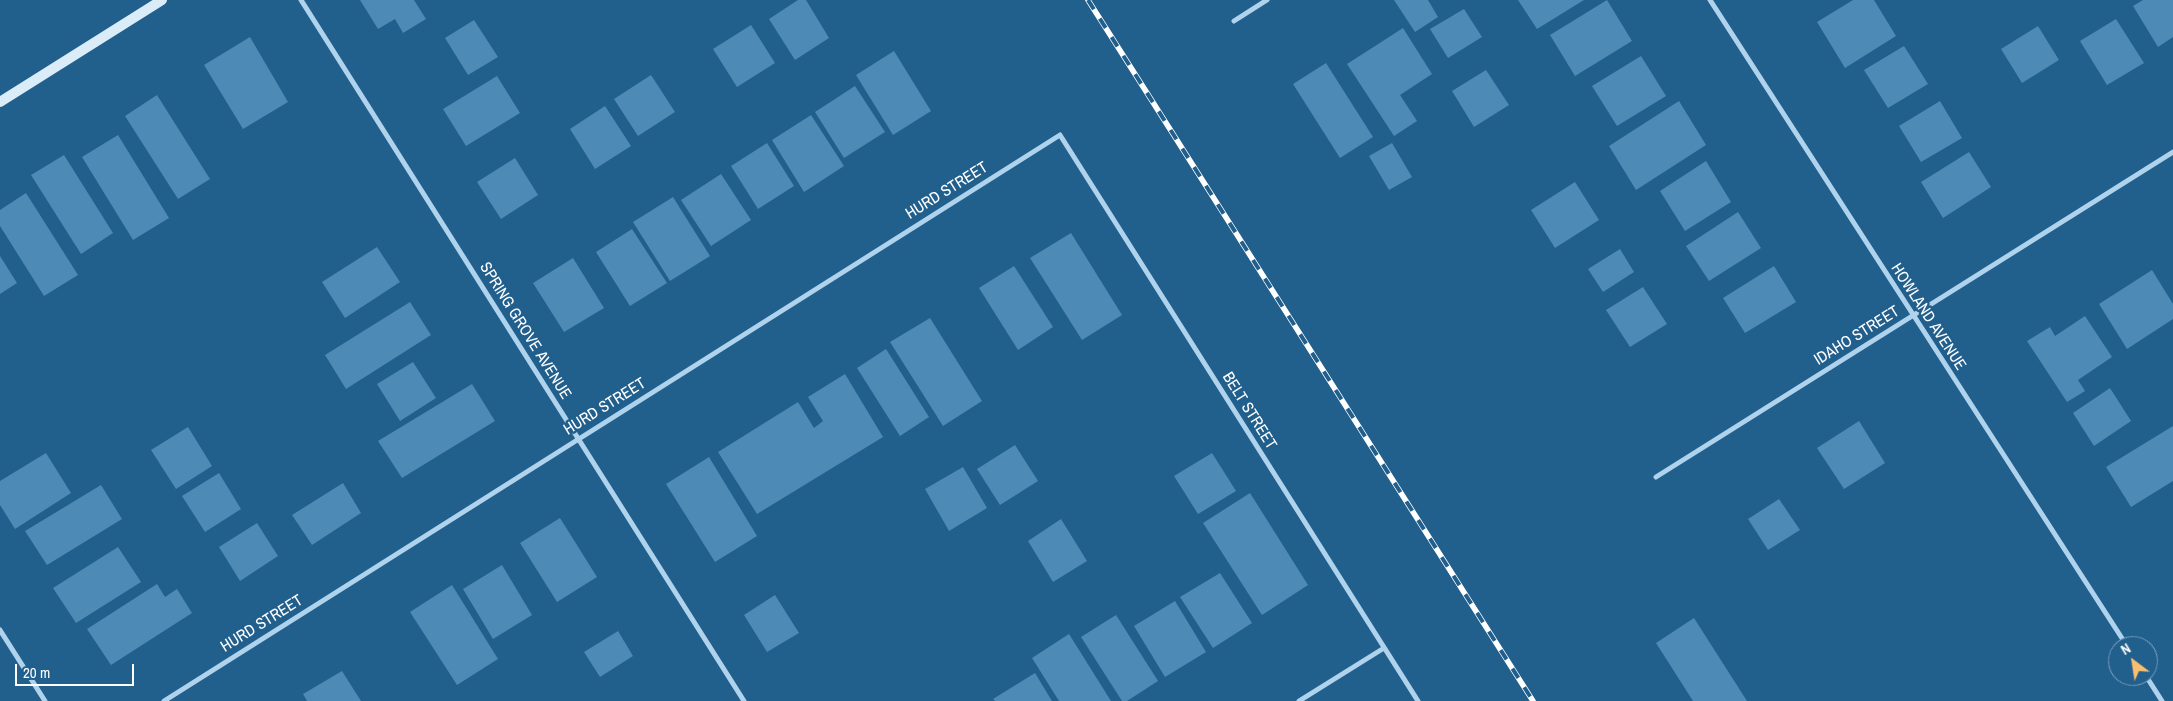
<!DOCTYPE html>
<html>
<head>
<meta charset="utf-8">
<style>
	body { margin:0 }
	#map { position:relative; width:2173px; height:701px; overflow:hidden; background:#215f8d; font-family:"Archivo Narrow",sans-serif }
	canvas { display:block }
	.north { position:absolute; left:2108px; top:636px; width:50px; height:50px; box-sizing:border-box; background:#215f8d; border:1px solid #7a9fbb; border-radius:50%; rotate:329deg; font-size:14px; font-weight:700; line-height:20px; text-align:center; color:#fff }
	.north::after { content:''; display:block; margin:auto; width:18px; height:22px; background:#f8bf70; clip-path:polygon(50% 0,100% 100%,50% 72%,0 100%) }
	.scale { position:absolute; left:15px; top:664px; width:119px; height:22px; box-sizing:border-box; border:2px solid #fff; border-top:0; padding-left:6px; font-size:15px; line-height:18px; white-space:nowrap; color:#fff; -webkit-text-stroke:4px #215f8d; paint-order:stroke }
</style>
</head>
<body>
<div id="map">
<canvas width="2173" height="701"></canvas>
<div class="north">N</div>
<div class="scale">20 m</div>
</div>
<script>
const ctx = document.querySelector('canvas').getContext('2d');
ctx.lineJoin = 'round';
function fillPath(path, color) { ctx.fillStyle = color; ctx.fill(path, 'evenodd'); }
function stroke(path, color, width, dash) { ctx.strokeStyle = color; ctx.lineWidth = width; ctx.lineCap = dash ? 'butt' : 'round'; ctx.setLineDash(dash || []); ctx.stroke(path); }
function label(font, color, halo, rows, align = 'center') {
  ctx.font = font + ' "Archivo Narrow",sans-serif'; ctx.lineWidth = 4.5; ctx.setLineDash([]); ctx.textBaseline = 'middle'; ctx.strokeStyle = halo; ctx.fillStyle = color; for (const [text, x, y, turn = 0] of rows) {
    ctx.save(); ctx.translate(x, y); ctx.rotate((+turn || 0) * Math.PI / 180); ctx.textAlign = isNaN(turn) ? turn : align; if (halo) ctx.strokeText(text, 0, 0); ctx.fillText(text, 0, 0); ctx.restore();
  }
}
fillPath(new Path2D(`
	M 360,0 L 414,0 L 426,19 L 403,33 L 395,19 L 378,29 Z
	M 798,0 L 806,0 L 829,38 L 795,60 L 769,19 Z
	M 1394,0 L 1428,0 L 1438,17 L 1415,32 Z
	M 1518,0 L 1584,0 L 1537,29 Z
	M 1607,0 L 1632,41 L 1575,76 L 1550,35 Z
	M 1853,0 L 1874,0 L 1896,36 L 1845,68 L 1817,22 Z
	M 2143,0 L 2173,0 L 2173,37 L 2158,47 L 2133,6 Z
	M 1464,9 L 1482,37 L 1448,58 L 1430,29 Z
	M 2116,19 L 2144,63 L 2107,85 L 2080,41 Z
	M 474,20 L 498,57 L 468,75 L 445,38 Z
	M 751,25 L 775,63 L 737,87 L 713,49 Z
	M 2038,26 L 2059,60 L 2022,83 L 2001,49 Z
	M 1403,28 L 1432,74 L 1400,95 L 1417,121 L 1394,136 L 1347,64 Z
	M 250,37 L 288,102 L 243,129 L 204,65 Z
	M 1904,46 L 1928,84 L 1888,108 L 1864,70 Z
	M 894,51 L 931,111 L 893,135 L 856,75 Z
	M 1641,56 L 1666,96 L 1617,126 L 1592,86 Z
	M 1326,63 L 1373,137 L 1340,158 L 1293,84 Z
	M 1486,70 L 1509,105 L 1474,127 L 1452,91 Z
	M 651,75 L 675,112 L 638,136 L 614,99 Z
	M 497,76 L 520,113 L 466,146 L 443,109 Z
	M 855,86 L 885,132 L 844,158 L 815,112 Z
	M 157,95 L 210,179 L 178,199 L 125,116 Z
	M 1679,101 L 1706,145 L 1636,190 L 1609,146 Z
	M 1940,101 L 1962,138 L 1921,162 L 1899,126 Z
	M 605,106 L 631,146 L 595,169 L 570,129 Z
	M 811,115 L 844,166 L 804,192 L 772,140 Z
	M 118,135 L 169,218 L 133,240 L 82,157 Z
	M 767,143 L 794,186 L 758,209 L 731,166 Z
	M 1392,143 L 1412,177 L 1389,190 L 1369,156 Z
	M 1969,152 L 1991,187 L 1943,218 L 1921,182 Z
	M 64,155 L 113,233 L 81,254 L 31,175 Z
	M 515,158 L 538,195 L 501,219 L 477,182 Z
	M 1706,161 L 1731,202 L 1685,231 L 1660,191 Z
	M 721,174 L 751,220 L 711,246 L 681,200 Z
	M 1575,182 L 1599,220 L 1555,248 L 1531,210 Z
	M 26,193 L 78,275 L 44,296 L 0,226 L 0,210 Z
	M 673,197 L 710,256 L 670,281 L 633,222 Z
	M 1738,212 L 1761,248 L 1709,281 L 1686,246 Z
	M 632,229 L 667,283 L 630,306 L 596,252 Z
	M 1071,233 L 1122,315 L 1082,340 L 1030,258 Z
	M 377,247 L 400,282 L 345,318 L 322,282 Z
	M 1620,249 L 1634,272 L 1603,292 L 1588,269 Z
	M 0,256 L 17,283 L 0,294 Z
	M 573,258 L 604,308 L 564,332 L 533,283 Z
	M 1014,266 L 1053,327 L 1018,350 L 979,288 Z
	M 1774,266 L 1796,302 L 1745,333 L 1723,298 Z
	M 2152,270 L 2173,304 L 2173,319 L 2127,349 L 2099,304 Z
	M 1643,287 L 1667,324 L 1630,347 L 1606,310 Z
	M 410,302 L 431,335 L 346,389 L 325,355 Z
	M 2085,316 L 2112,357 L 2078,380 L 2085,391 L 2067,402 L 2027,341 L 2050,327 L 2055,336 Z
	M 930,318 L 982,401 L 943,426 L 890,342 Z
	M 886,349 L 929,417 L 900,436 L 857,368 Z
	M 413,362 L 436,398 L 400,421 L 377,384 Z
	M 845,374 L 883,437 L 757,514 L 718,452 L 798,402 L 814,428 L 823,421 L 808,397 Z
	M 472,384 L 495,421 L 402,478 L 378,441 Z
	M 2110,388 L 2131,421 L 2094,446 L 2073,413 Z
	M 1859,421 L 1885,463 L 1844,489 L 1817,448 Z
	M 2173,426 L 2173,481 L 2131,507 L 2106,467 Z
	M 188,427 L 212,466 L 176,489 L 151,450 Z
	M 1015,445 L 1038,481 L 1000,505 L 977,469 Z
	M 46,453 L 71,493 L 15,529 L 0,505 L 0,481 Z
	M 1212,453 L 1236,491 L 1198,514 L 1174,476 Z
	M 709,457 L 757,536 L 715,562 L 666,484 Z
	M 963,467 L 987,508 L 949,531 L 925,489 Z
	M 219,473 L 241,509 L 205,532 L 182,496 Z
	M 343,483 L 361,513 L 312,545 L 292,515 Z
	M 101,485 L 122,519 L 47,565 L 25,531 Z
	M 1250,493 L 1308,585 L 1262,615 L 1203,523 Z
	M 1779,499 L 1800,530 L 1768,550 L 1748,519 Z
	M 560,518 L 597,577 L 557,602 L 520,543 Z
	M 1061,519 L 1087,561 L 1053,582 L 1028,541 Z
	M 257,523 L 278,556 L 240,581 L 219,547 Z
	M 118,547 L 141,582 L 76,623 L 53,588 Z
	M 502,565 L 532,615 L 493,639 L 463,589 Z
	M 1220,573 L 1252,623 L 1213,648 L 1180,597 Z
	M 157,584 L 165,597 L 177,589 L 192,613 L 111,665 L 87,629 Z
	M 452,585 L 498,659 L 457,685 L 410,612 Z
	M 775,595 L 799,633 L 767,652 L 744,615 Z
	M 1175,601 L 1206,652 L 1165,677 L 1134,626 Z
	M 1116,615 L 1158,681 L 1127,701 L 1122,701 L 1081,637 Z
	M 1694,618 L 1747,701 L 1693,701 L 1656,643 Z
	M 618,631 L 633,656 L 600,677 L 584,652 Z
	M 1069,634 L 1111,701 L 1059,701 L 1032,658 Z
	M 342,671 L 361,701 L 307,701 L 303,694 Z
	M 1035,673 L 1052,701 L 995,701 L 993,699 Z`), '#4e8ab6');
stroke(new Path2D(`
	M 301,0 L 744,701
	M 1710,0 L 2127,646
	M 1234,21 L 1267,0
	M 1656,477 L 2173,152
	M 0,630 L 45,701
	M 2146,676 L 2162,701
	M 164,701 L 1060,135 L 1418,701
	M 1299,701 L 1384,648`), '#afd3ec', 5);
stroke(new Path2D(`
	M 0,102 L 162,0`), '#dbecf9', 10);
const rail = new Path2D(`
	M 1088,0 L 1533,701`);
stroke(rail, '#fff', 5.5);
stroke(rail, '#215f8d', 4, [11]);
label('16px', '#fff', '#215f8d', [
	["HURD STREET",947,191,-32],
	["HOWLAND AVENUE",1928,317,57],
	["SPRING GROVE AVENUE",525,331,58],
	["IDAHO STREET",1857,336,-32],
	["HURD STREET",605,407,-32],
	["BELT STREET",1249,411,58],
	["HURD STREET",262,624,-32]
]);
</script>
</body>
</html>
